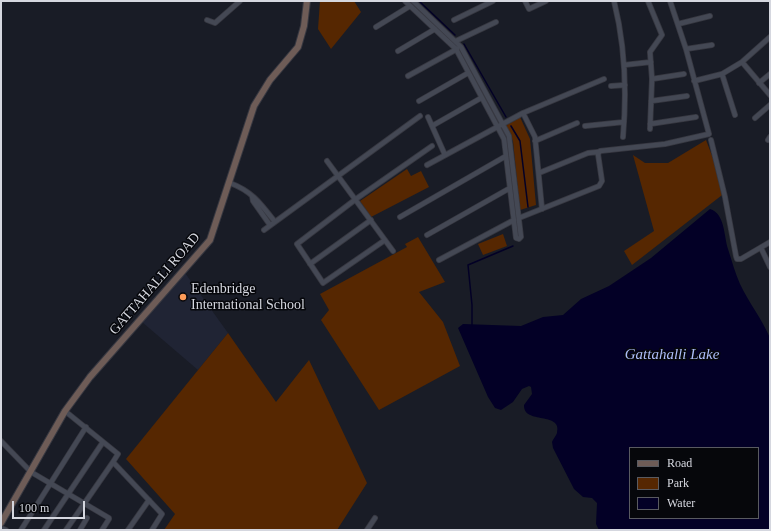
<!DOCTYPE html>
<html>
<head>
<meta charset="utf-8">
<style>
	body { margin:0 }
	#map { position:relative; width:771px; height:531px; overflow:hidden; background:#191c26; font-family:"Times New Roman",serif }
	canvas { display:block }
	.frame { position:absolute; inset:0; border:2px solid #d5d7df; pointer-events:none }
	.legend { position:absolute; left:629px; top:447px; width:130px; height:72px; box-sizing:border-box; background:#06070b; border:1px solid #595a60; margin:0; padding:5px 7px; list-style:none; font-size:12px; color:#d5d7df }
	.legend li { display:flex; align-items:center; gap:8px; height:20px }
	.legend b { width:20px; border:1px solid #595a60 }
	.scale { position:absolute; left:12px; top:501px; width:73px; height:18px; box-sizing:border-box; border:2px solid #d5d7df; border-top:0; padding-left:5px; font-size:12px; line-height:14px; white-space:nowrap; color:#d5d7df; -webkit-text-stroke:3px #06070b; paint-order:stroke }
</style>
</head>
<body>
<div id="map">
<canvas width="771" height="531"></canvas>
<div class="frame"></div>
<ul class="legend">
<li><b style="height:5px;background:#6e5c57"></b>Road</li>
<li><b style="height:11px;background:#562701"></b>Park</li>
<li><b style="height:11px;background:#030026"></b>Water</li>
</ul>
<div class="scale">100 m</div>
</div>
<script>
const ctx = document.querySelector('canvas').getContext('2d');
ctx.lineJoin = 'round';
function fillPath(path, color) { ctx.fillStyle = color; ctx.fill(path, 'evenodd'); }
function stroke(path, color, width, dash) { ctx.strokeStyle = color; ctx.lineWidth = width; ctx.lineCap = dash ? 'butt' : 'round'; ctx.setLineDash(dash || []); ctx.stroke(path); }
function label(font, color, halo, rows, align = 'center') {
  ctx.font = font + ' "Times New Roman",serif'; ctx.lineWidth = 3; ctx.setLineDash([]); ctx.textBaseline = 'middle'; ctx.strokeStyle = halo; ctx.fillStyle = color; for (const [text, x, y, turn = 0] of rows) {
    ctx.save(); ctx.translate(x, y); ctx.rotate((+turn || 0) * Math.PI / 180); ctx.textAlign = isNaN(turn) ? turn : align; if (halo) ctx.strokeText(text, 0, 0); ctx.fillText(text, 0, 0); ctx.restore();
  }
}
fillPath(new Path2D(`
	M 185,273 L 228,333 L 198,370 L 142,322 Z`), '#202434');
fillPath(new Path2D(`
	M 320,1 L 354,1 L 361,12 L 331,49 L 318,29 Z
	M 520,117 L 530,139 L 536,205 L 520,210 L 513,141 L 504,125 Z
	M 706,140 L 726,192 L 632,265 L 624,251 L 654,231 L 633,155 L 645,163 L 668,163 Z
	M 407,169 L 411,176 L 421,171 L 429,187 L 371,217 L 360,201 Z
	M 503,234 L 507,246 L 483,255 L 478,244 Z
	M 418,237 L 445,282 L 419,292 L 443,322 L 460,366 L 379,410 L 321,320 L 329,310 L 320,294 L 407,247 L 405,244 Z
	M 228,333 L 276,402 L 309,360 L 367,483 L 337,530 L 164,530 L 175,514 L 126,459 Z`), '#562701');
fillPath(new Path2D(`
	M 710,209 C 725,213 724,237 728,249 C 732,261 735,273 740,284 C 749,303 762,319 770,338 L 770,530 L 599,530 L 596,524 L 597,503 L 592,498 L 583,497 L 574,489 L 553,448 L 552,442 C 553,439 556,436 557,433 C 563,411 523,425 524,405 L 532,394 L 531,387 L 529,386 L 522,389 L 513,402 L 501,410 L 495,408 L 488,397 L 458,328 L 463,324 L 521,326 L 543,317 L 563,315 L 581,299 L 609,286 L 651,258 ZM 630,448 L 758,448 L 758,518 L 630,518 Z`), '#030026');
stroke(new Path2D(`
	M 419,1 L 455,35
	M 464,44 L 506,117
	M 511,126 L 520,141 L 528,207
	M 472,326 L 472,305 L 468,265 L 513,246`), '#030026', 1.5);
const street = new Path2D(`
	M 405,1 L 456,49 L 504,139 L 516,238 L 519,239 L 521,237 L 509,136 L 461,47 L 413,1
	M 525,1 L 529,9 L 546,1
	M 614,1 C 625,45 627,91 623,137
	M 648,1 L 662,35 L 650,52 L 652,79 L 650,129
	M 207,20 L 215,23 L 240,1
	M 454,20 L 493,1
	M 678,24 L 710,16
	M 376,27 L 410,6
	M 456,41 L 496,22
	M 686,49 L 712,45
	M 398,51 L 435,29
	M 742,62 L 770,95
	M 624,65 L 651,62
	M 722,74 L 742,62 L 770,37
	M 408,76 L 457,49
	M 652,79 L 684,74
	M 694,81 L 722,74 L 735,115
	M 759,83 L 770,74
	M 611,86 L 625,85
	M 419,101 L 468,73
	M 651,101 L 687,96
	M 523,113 L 535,137 L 542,209
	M 428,117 L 445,155
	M 755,118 L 770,105
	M 650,124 L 696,117
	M 432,126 L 481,98
	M 585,126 L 624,122
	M 711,140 L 725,197 L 736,256 L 737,259 L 741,259 L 770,242
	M 768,140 L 770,137
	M 535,141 L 577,123
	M 327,161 L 393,251
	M 427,165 L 523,113 L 604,79
	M 539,173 L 588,153 L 598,152
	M 230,183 C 252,191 261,204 275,222
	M 252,196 L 253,201 L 270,225
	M 400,217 L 506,156
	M 519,218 L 599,186 L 602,181 L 598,154 L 600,151 L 665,144 L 709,134 L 686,49 L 670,1
	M 264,230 L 420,116
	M 427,235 L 510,188
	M 385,240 L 323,283 L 297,244 L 356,199 L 432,146
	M 761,248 L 770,267
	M 439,260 L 514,220
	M 310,264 L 371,220
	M 65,411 L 118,454 L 113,462 L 162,514 L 152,530
	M 1,441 L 31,472 L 109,518 L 109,519 L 102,530
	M 1,528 L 6,530
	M 21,530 L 86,427
	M 44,530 L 103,442
	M 66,530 L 113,462
	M 80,530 L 87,518
	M 128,530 L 149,500
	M 367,530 L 375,518`);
const secondary = new Path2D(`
	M 1,523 L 65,411 L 90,377 L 210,240 L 254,106 L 270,80 L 298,47 L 304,26 L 307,1`);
stroke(street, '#373841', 6);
stroke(secondary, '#373841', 8);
stroke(street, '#444854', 4.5);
stroke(secondary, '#6e5c57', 6);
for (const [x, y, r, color] of [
	[183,297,4,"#fe9b59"]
]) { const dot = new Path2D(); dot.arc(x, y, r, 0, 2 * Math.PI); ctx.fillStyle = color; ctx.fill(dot); stroke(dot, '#06070b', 1.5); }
label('14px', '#d5d7df', '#06070b', [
	["GATTAHALLI ROAD",155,284,-49]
]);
label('14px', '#d5d7df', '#06070b', [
	["Edenbridge",191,289],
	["International School",191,305]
], 'left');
label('italic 15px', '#adbdf8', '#06070b', [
	["Gattahalli Lake",672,355]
]);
</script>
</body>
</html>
